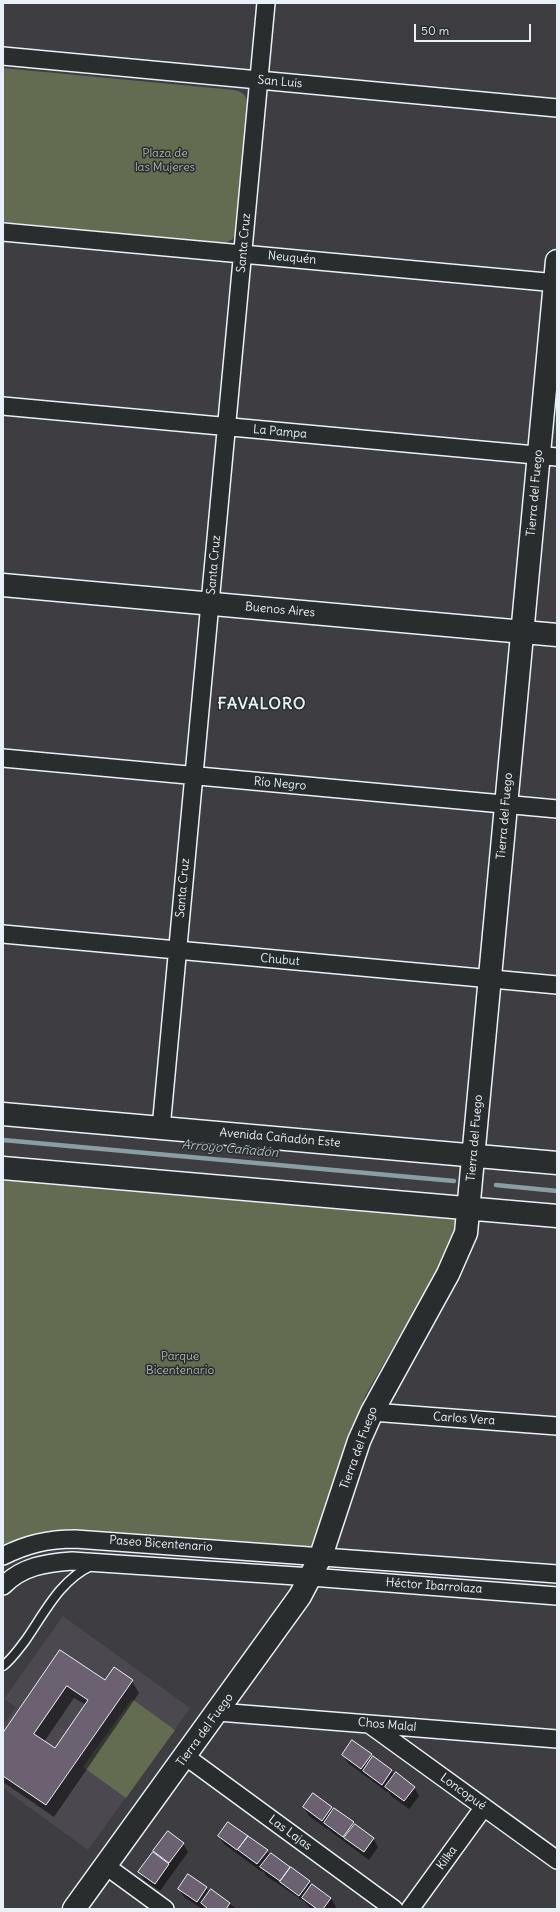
<!DOCTYPE html>
<html>
<head>
<meta charset="utf-8">
<style>
	body { margin:0 }
	#map { position:relative; width:560px; height:1912px; overflow:hidden; background:#3e3d42; font-family:Delius,sans-serif }
	canvas { display:block }
	.frame { position:absolute; inset:0; border:4px solid #e8f1f8; pointer-events:none }
	.scale { position:absolute; left:414px; top:24px; width:117px; height:18px; box-sizing:border-box; border:2px solid #e8f1f8; border-top:0; padding-left:5px; font-size:12px; line-height:14px; white-space:nowrap; color:#e8f1f8; -webkit-text-stroke:3px #2a2d2e; paint-order:stroke }
</style>
</head>
<body>
<div id="map">
<canvas width="560" height="1912"></canvas>
<div class="frame"></div>
<div class="scale">50 m</div>
</div>
<script>
const ctx = document.querySelector('canvas').getContext('2d');
ctx.lineJoin = 'round';
function fillPath(path, color) { ctx.fillStyle = color; ctx.fill(path, 'evenodd'); }
function stroke(path, color, width, dash) { ctx.strokeStyle = color; ctx.lineWidth = width; ctx.lineCap = dash ? 'butt' : 'round'; ctx.setLineDash(dash || []); ctx.stroke(path); }
function label(font, color, halo, rows, align = 'center') {
  ctx.font = font + ' Delius,sans-serif'; ctx.lineWidth = 3; ctx.setLineDash([]); ctx.textBaseline = 'middle'; ctx.strokeStyle = halo; ctx.fillStyle = color; for (const [text, x, y, turn = 0] of rows) {
    ctx.save(); ctx.translate(x, y); ctx.rotate((+turn || 0) * Math.PI / 180); ctx.textAlign = isNaN(turn) ? turn : align; if (halo) ctx.strokeText(text, 0, 0); ctx.fillText(text, 0, 0); ctx.restore();
  }
}
fillPath(new Path2D(`
	M 63,1616 L 190,1708 L 88,1850 L 3,1788 L 3,1725 L 16,1707 L 4,1699 Z`), '#4c4850');
fillPath(new Path2D(`
	M 3,68 L 234,90 C 244,92 247,96 248,106 L 236,231 L 233,239 L 223,244 L 3,222 Z
	M 3,1174 L 452,1215 L 457,1222 L 458,1226 L 444,1259 L 365,1396 L 312,1546 L 308,1548 L 83,1531 L 3,1548 Z
	M 132,1699 L 175,1730 L 126,1798 L 83,1767 Z`), '#636b51');
fillPath(new Path2D(`
	M 61,1651 L 105,1682 L 132,1681 L 139,1693 L 54,1817 L 3,1782 L 3,1735 ZM 74,1698 L 86,1705 L 55,1750 L 44,1742 Z
	M 343,1755 L 371,1755 L 373,1758 L 392,1771 L 394,1776 L 414,1787 L 419,1796 L 409,1809 L 391,1796 L 388,1791 L 387,1792 L 348,1763 Z
	M 313,1794 L 332,1808 L 334,1811 L 373,1838 L 378,1847 L 369,1860 L 330,1831 L 328,1828 L 327,1829 L 309,1816 L 304,1808 Z
	M 168,1833 L 183,1844 L 188,1852 L 160,1891 L 144,1880 L 140,1872 Z
	M 219,1836 L 247,1836 L 267,1851 L 270,1856 L 271,1854 L 309,1882 L 312,1886 L 331,1898 L 336,1907 L 334,1909 L 311,1909 L 305,1902 L 266,1876 L 263,1870 L 262,1872 L 224,1844 Z
	M 206,1888 L 209,1893 L 211,1890 L 237,1909 L 205,1909 L 204,1907 L 202,1909 L 184,1897 L 179,1889 Z`), '#0007');
stroke(new Path2D(`
	M 3,1140 L 454,1181
	M 496,1185 L 557,1191`), '#889ea3', 4.5);
const building = new Path2D(`
	M 60,1650 L 105,1680 L 114,1667 L 133,1680 L 46,1805 L 3,1776 L 3,1733 ZM 67,1686 L 88,1700 L 55,1748 L 34,1734 Z
	M 352,1740 L 372,1754 L 361,1769 L 342,1755 Z
	M 373,1756 L 392,1770 L 382,1785 L 363,1771 Z
	M 396,1772 L 415,1787 L 404,1801 L 385,1787 Z
	M 313,1793 L 332,1807 L 322,1821 L 303,1807 Z
	M 334,1808 L 354,1822 L 343,1837 L 324,1823 Z
	M 228,1822 L 248,1836 L 237,1850 L 218,1836 Z
	M 355,1824 L 374,1838 L 364,1852 L 344,1838 Z
	M 168,1831 L 184,1843 L 169,1863 L 153,1851 Z
	M 248,1836 L 268,1850 L 257,1864 L 238,1850 Z
	M 153,1852 L 169,1864 L 155,1884 L 138,1872 Z
	M 271,1853 L 290,1867 L 280,1881 L 260,1867 Z
	M 291,1867 L 310,1881 L 299,1896 L 280,1882 Z
	M 188,1874 L 207,1887 L 197,1902 L 178,1889 Z
	M 312,1884 L 331,1898 L 323,1909 L 317,1909 L 302,1898 Z
	M 211,1889 L 230,1903 L 226,1909 L 208,1909 L 201,1903 Z`);
fillPath(building, '#6b6170');
stroke(building, '#e8f1f8', 1);
const lane = new Path2D(`
	M 3,1666 C 12,1659 18,1650 25,1641 C 44,1614 60,1580 91,1566`);
const street = new Path2D(`
	M 3,56 L 557,108
	M 3,232 L 557,283
	M 3,406 L 557,457
	M 3,758 L 557,809
	M 3,934 L 557,985
	M 161,1128 L 266,3
	M 372,1412 L 557,1426
	M 3,1556 C 27,1544 48,1539 75,1539 L 557,1574
	M 3,1586 C 22,1566 46,1563 72,1561 L 311,1577 L 557,1596
	M 218,1712 L 557,1739
	M 369,1724 L 557,1860
	M 185,1756 L 394,1909
	M 106,1866 L 165,1909
	M 410,1909 L 484,1807`);
const secondary = new Path2D(`
	M 3,585 L 557,635
	M 3,1114 L 557,1163
	M 3,1168 L 557,1216
	M 74,1909 L 300,1596 L 321,1556 L 359,1441 L 372,1412 L 448,1274 L 466,1233 L 557,261`);
stroke(lane, '#e8f1f8', 11);
stroke(street, '#e8f1f8', 20);
stroke(secondary, '#e8f1f8', 25);
stroke(lane, '#2a2d2e', 8);
stroke(street, '#2a2d2e', 17);
stroke(secondary, '#2a2d2e', 22);
label('12px', '#e8f1f8', '#2a2d2e', [
	["San Luis",280,82,5],
	["Santa Cruz",244,243,-85],
	["Neuquén",292,258,5],
	["La Pampa",280,432,5],
	["Tierra del Fuego",535,493,-85],
	["Santa Cruz",214,565,-85],
	["Buenos Aires",280,610,5],
	["Río Negro",280,784,5],
	["Tierra del Fuego",505,816,-85],
	["Santa Cruz",183,888,-85],
	["Chubut",280,960,5],
	["Avenida Cañadón Este",280,1138,5],
	["Tierra del Fuego",475,1138,-85],
	["Carlos Vera",464,1419,4],
	["Tierra del Fuego",359,1448,-70],
	["Paseo Bicentenario",161,1544,4],
	["Héctor Ibarrolaza",434,1586,4],
	["Chos Malal",387,1725,5],
	["Tierra del Fuego",205,1730,-54],
	["Loncopué",463,1792,36],
	["Las Lajas",290,1833,36],
	["Kilka",447,1858,-54]
]);
label('12px', '#acb5ad', '#2a2d2e', [
	["Plaza de",165,154],
	["las Mujeres",165,168],
	["Parque",180,1357],
	["Bicentenario",180,1371]
]);
label('italic 13px', '#a8b9bf', '#2a2d2e', [
	["Arroyo Cañadón",230,1149,5]
]);
ctx.letterSpacing = '1px';
label('bold 16px', '#e8f1f8', '#2a2d2e', [
	["FAVALORO",262,704]
]);
ctx.letterSpacing = '0px';
</script>
</body>
</html>
